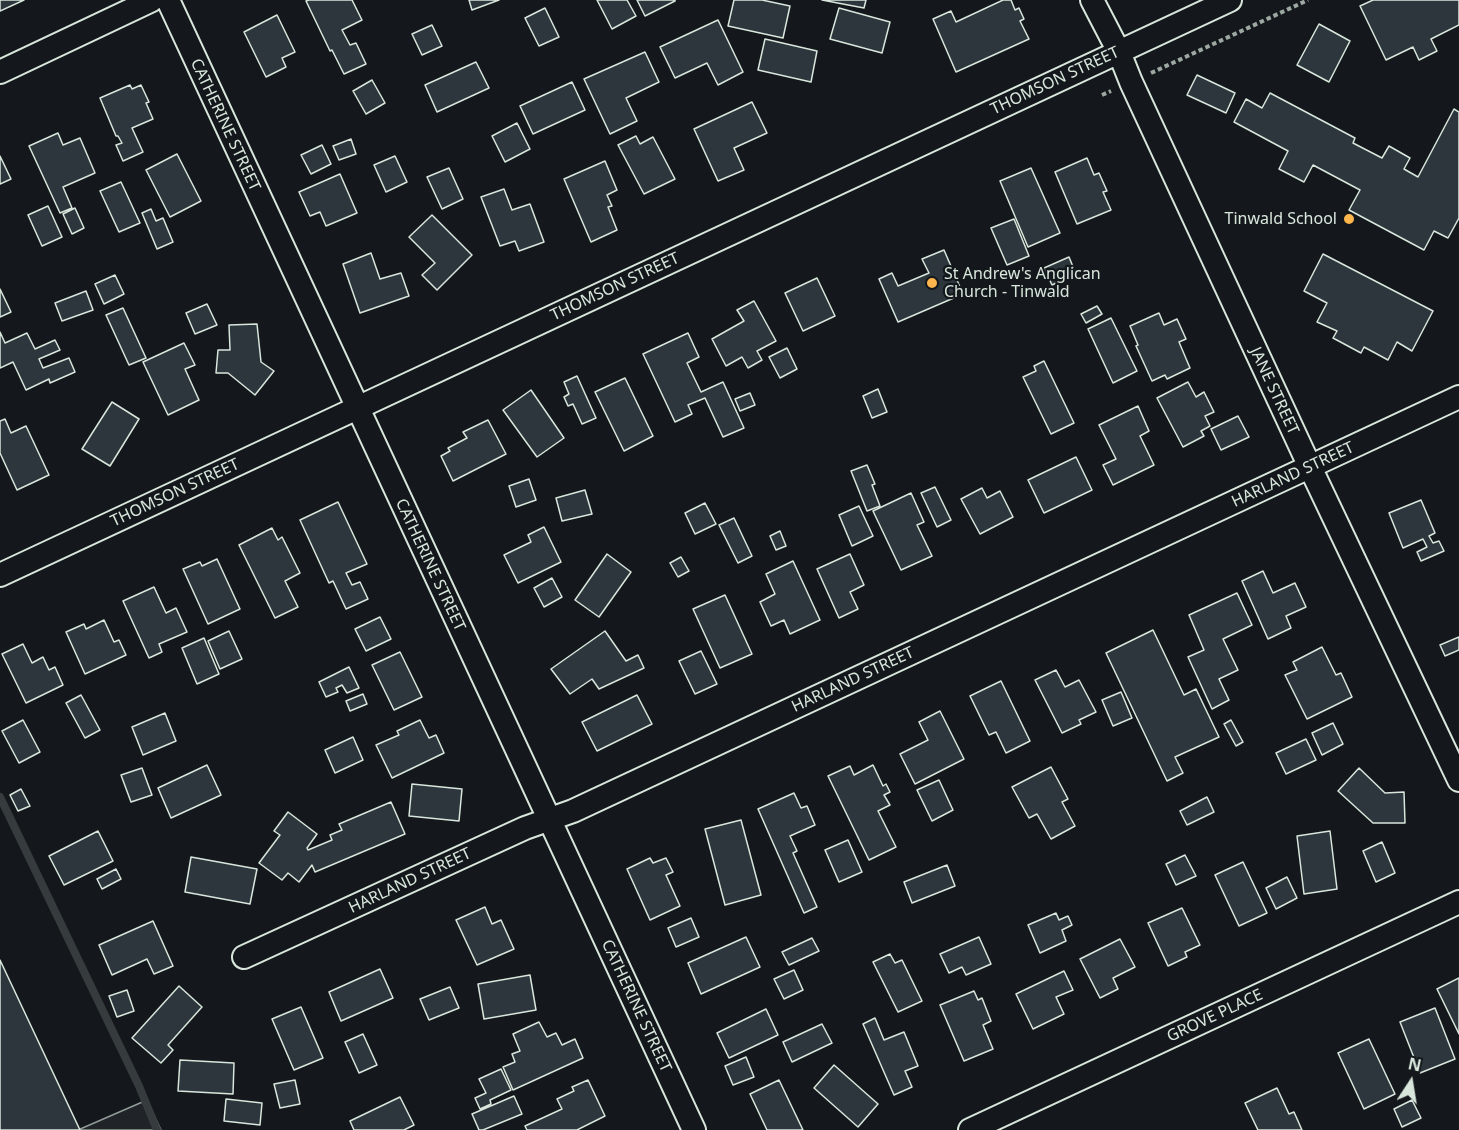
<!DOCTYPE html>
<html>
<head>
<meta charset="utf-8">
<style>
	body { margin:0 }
	#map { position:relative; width:1459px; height:1130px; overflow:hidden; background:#14181c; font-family:"Noto Sans",sans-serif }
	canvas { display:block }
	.north { position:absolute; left:1381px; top:1052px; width:60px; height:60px; -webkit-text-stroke:4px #14181c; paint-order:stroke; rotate:12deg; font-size:16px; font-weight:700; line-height:24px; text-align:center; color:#d8e6dc }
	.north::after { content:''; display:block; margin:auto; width:21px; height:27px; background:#d8e6dc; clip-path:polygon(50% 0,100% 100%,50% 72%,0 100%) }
</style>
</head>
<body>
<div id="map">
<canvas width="1459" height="1130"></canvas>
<div class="north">N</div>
</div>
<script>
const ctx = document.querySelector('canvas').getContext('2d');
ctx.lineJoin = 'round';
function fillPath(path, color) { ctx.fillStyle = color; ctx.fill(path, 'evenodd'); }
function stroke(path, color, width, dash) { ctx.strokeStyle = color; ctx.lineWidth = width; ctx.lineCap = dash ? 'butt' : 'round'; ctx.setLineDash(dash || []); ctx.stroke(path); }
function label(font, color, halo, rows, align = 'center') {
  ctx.font = font + ' "Noto Sans",sans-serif'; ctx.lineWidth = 4.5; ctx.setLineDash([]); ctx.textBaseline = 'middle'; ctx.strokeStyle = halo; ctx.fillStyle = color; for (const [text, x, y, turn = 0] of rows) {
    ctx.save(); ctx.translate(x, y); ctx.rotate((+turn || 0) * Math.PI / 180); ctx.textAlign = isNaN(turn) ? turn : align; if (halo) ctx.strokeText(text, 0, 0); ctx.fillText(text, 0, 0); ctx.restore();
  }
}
const green = new Path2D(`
	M 147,1100 L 161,1130 L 78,1130 Z`);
fillPath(green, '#202428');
stroke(green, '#939e99', 1.5);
stroke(new Path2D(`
	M 0,797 L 139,1086 L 157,1130`), '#363b3e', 8);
const building = new Path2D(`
	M 0,0 L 24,0 L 0,11 Z
	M 309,0 L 352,0 L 362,20 L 342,30 L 350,45 L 356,43 L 366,64 L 344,74 L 332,50 L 330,51 L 306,1 Z
	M 469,0 L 499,0 L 472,10 Z
	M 597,0 L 627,0 L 636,16 L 612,29 Z
	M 637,0 L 675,0 L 675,1 L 645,16 Z
	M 734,0 L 762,0 L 790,6 L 783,38 L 728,26 Z
	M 822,0 L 866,0 L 864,8 Z
	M 1003,0 L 1011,0 L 1015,10 L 1019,8 L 1024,19 L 1020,21 L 1029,39 L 956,72 L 933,19 L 951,11 L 956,22 Z
	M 1373,0 L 1459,0 L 1459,25 L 1431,39 L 1437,51 L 1419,60 L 1413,47 L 1386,60 L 1360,6 Z
	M 545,8 L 559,37 L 539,46 L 525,18 Z
	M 839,8 L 890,22 L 882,53 L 830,39 Z
	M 277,15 L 295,52 L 282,58 L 286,67 L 266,77 L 244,32 Z
	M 718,20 L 743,72 L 718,85 L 707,63 L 675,78 L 660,47 Z
	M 1319,24 L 1350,41 L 1329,82 L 1297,65 Z
	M 432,25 L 442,46 L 422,55 L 412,34 Z
	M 765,39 L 817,51 L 811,82 L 758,70 Z
	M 645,52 L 659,82 L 626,98 L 637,121 L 610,134 L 584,79 Z
	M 476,62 L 489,88 L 437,112 L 425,85 Z
	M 1197,75 L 1235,93 L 1226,113 L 1187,95 Z
	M 372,80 L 385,103 L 366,114 L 353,91 Z
	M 572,82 L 585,110 L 533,134 L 520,106 Z
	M 130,85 L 132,89 L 141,85 L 149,102 L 146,103 L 153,119 L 132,128 L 143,152 L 123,161 L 116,145 L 122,143 L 118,136 L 116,136 L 100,98 Z
	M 1270,93 L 1355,138 L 1353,143 L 1382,158 L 1389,146 L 1410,158 L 1404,169 L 1418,177 L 1454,109 L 1459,112 L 1459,218 L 1448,238 L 1434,231 L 1424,250 L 1349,210 L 1360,190 L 1313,165 L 1304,182 L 1279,169 L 1288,151 L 1234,122 L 1246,99 L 1262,108 Z
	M 752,102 L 767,133 L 734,148 L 744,170 L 718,181 L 694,129 Z
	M 517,123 L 530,149 L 505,162 L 492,136 Z
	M 58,133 L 63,145 L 80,138 L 95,173 L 63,187 L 72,208 L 60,213 L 29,146 Z
	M 636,136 L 640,144 L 653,137 L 675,179 L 644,194 L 618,145 Z
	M 351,139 L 356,154 L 339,160 L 333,146 Z
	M 322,145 L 331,164 L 311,174 L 301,155 Z
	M 177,154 L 201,201 L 170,217 L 146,170 Z
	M 0,156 L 11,179 L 0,184 Z
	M 395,156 L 407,182 L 386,192 L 374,165 Z
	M 1087,158 L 1094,175 L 1099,173 L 1107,191 L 1103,192 L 1111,210 L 1077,224 L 1055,172 Z
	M 605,161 L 617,190 L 607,195 L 612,206 L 608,207 L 617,230 L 591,242 L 564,179 Z
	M 449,168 L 463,199 L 442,209 L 427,177 Z
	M 1031,168 L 1060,233 L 1028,247 L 1000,181 Z
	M 340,174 L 357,213 L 326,226 L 320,212 L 310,216 L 299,192 Z
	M 121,182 L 140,223 L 119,232 L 100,191 Z
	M 504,189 L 512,210 L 530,204 L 544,242 L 519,251 L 515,241 L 500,246 L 481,197 Z
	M 48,206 L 62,237 L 42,246 L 28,215 Z
	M 75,208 L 84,228 L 72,234 L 63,214 Z
	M 151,209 L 156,221 L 163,218 L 173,242 L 157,249 L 142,213 Z
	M 432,215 L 472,255 L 437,290 L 422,275 L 435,263 L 409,237 Z
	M 1014,219 L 1029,256 L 1007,265 L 991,228 Z
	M 944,250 L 963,294 L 898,322 L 879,279 L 892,273 L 898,286 L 929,273 L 922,259 Z
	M 371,253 L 380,279 L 401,273 L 409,296 L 360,313 L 343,264 Z
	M 1323,254 L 1433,311 L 1412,351 L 1397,342 L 1388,360 L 1364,347 L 1361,353 L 1333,338 L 1337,331 L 1317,322 L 1327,303 L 1304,291 Z
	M 1069,257 L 1076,274 L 1052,285 L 1044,268 Z
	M 115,275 L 124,294 L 104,304 L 95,284 Z
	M 817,278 L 835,316 L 803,331 L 785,293 Z
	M 0,289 L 11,312 L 0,317 Z
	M 86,291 L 93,310 L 62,321 L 55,303 Z
	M 754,301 L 776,341 L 757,351 L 762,360 L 748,368 L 742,357 L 726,366 L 712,339 L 744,321 L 737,310 Z
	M 207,304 L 217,325 L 195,334 L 186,313 Z
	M 1097,306 L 1102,314 L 1086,323 L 1081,314 Z
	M 123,308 L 146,358 L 129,365 L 106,315 Z
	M 1159,313 L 1164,325 L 1177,319 L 1186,339 L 1179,342 L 1190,368 L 1167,379 L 1165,375 L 1152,381 L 1136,346 L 1138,345 L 1130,326 Z
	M 1111,318 L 1137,371 L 1113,383 L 1088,329 Z
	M 257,324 L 261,362 L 274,371 L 255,395 L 228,373 L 216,373 L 218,350 L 230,350 L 229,325 Z
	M 0,332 L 5,343 L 27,333 L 35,349 L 55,340 L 60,350 L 39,359 L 43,368 L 69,358 L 75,372 L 50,383 L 49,379 L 26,390 L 13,362 L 0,368 Z
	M 688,333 L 699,357 L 687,363 L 701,392 L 723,382 L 744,428 L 723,437 L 705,398 L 688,405 L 692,414 L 675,422 L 643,354 Z
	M 184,343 L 195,365 L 185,369 L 199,400 L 168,415 L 143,362 Z
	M 787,348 L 797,369 L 780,378 L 769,357 Z
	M 1044,361 L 1074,423 L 1051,434 L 1023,377 L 1036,371 L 1034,366 Z
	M 577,376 L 596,418 L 582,424 L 573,404 L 568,406 L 564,397 L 569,394 L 564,382 Z
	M 625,378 L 653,436 L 624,451 L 595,392 Z
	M 1188,382 L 1196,397 L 1204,392 L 1214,412 L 1205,416 L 1210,426 L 1201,431 L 1204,436 L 1183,447 L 1157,398 Z
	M 878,389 L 887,412 L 872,418 L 863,396 Z
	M 531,390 L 564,438 L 537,457 L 503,410 Z
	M 750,393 L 755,405 L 740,411 L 735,399 Z
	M 112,402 L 139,419 L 110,466 L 82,449 Z
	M 1138,406 L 1149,431 L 1140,436 L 1154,465 L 1113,485 L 1103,465 L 1116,459 L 1099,425 Z
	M 1238,416 L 1249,437 L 1221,450 L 1211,429 Z
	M 5,419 L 11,433 L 26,426 L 49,475 L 17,490 L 0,453 L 0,421 Z
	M 488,420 L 506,454 L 453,481 L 441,456 L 450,451 L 448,448 L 467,438 L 463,432 Z
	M 1076,457 L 1092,490 L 1044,513 L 1028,480 Z
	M 867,465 L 875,484 L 872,485 L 880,506 L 867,511 L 851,471 Z
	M 529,479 L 536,500 L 516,507 L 509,486 Z
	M 935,487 L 951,520 L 937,527 L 921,493 Z
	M 982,488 L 987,498 L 1000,491 L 1013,517 L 980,534 L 961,499 Z
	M 585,490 L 592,514 L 562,521 L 556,498 Z
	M 911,493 L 924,522 L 917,525 L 932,556 L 901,570 L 873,511 Z
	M 1421,500 L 1435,533 L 1429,536 L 1433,543 L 1439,541 L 1444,551 L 1421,561 L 1417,552 L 1427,547 L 1423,539 L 1403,548 L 1389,513 Z
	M 338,502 L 367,564 L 346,573 L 352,585 L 360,582 L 368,599 L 346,609 L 333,581 L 329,583 L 300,520 Z
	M 705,503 L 716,524 L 695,534 L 685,513 Z
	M 859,506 L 873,536 L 852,546 L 839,515 Z
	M 734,518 L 752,556 L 738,563 L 719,525 Z
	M 544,527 L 561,562 L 518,583 L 504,555 L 531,542 L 528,535 Z
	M 272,528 L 278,540 L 282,537 L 300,573 L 285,581 L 298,607 L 275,618 L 239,545 Z
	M 780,531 L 786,546 L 776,550 L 770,536 Z
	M 607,554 L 631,572 L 599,617 L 575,600 Z
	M 850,554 L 864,585 L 850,592 L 858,609 L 839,618 L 817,569 Z
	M 681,557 L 689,571 L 678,577 L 670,563 Z
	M 217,559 L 240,609 L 208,624 L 183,569 L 200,562 L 202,566 Z
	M 793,561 L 820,620 L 790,634 L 784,620 L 771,626 L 760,602 L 775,594 L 766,574 Z
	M 1263,571 L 1273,593 L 1295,583 L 1306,607 L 1286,616 L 1291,628 L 1268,639 L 1242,581 Z
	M 552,578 L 562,597 L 544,607 L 534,588 Z
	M 154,587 L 166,613 L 176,608 L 187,632 L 159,644 L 162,652 L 149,658 L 123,601 Z
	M 1237,593 L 1252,625 L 1223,639 L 1238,670 L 1219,679 L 1229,700 L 1212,709 L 1188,657 L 1204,650 L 1189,615 Z
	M 725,595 L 752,654 L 720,668 L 693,609 Z
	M 380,617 L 391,639 L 366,651 L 355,629 Z
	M 104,620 L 114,642 L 119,640 L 126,655 L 85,674 L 66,632 L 84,624 L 86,629 Z
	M 1153,630 L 1184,695 L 1196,689 L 1219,737 L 1175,757 L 1183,773 L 1167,781 L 1106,653 Z
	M 229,631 L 242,659 L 220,669 L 208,641 Z
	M 605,631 L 626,661 L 638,655 L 644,668 L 599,689 L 592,679 L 570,694 L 551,669 Z
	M 1459,637 L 1459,650 L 1445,656 L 1440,645 Z
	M 204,638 L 219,674 L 197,684 L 182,648 Z
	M 23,644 L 32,663 L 43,657 L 49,670 L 55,667 L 63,685 L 26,703 L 2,654 Z
	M 1322,647 L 1336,675 L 1341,673 L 1352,697 L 1307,719 L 1285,675 L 1297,670 L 1293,662 Z
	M 701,651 L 717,684 L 695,694 L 679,661 Z
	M 400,652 L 422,697 L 394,710 L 372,665 Z
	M 349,667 L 359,688 L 347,693 L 342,685 L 336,688 L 338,692 L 326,697 L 319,682 Z
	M 1056,670 L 1065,687 L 1079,680 L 1096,712 L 1079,720 L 1081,724 L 1062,733 L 1035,680 Z
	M 1001,681 L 1030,741 L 1006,753 L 996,732 L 989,735 L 970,696 Z
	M 1121,692 L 1132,718 L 1113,726 L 1102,700 Z
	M 363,694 L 367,704 L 350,711 L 346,701 Z
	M 81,695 L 100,730 L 85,738 L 66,703 Z
	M 637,695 L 652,724 L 597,751 L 582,722 Z
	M 940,711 L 964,759 L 915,784 L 900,754 L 928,740 L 919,722 Z
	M 165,713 L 176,741 L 143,755 L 132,727 Z
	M 23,720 L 40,752 L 19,763 L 2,731 Z
	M 420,720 L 429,738 L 436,735 L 444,753 L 392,778 L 376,745 L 399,735 L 397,731 Z
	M 1231,720 L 1243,742 L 1236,746 L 1224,724 Z
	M 1333,723 L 1343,744 L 1322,755 L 1312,733 Z
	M 353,737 L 363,760 L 335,773 L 325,750 Z
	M 1306,739 L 1316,760 L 1286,774 L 1276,753 Z
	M 207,765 L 221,795 L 171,818 L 158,788 Z
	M 873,765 L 883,786 L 886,784 L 890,792 L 884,795 L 890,805 L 878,811 L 896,847 L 869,860 L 828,776 L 850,766 L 854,775 Z
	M 1051,767 L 1068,799 L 1062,802 L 1075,826 L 1051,839 L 1037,814 L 1029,818 L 1012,787 Z
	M 142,768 L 152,795 L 131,802 L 121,775 Z
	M 1359,768 L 1385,793 L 1404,792 L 1405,823 L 1373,823 L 1338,791 Z
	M 939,780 L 953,810 L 932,821 L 917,790 Z
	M 412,784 L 462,789 L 459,821 L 409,816 Z
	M 21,789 L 30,806 L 18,811 L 10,795 Z
	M 794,793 L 801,808 L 807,806 L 815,825 L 790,836 L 797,851 L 793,853 L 817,907 L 804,913 L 758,809 Z
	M 1207,797 L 1214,812 L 1187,825 L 1180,811 Z
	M 391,802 L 405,834 L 315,872 L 312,865 L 299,882 L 288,873 L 282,880 L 259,863 L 280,835 L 274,831 L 288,812 L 317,834 L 307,848 L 308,850 L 332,840 L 330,835 L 342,830 L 339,824 Z
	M 741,820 L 761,895 L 725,905 L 705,829 Z
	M 98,831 L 113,861 L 64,885 L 49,856 Z
	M 1330,831 L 1337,889 L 1304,894 L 1297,836 Z
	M 848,840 L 862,872 L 839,882 L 825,850 Z
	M 1382,842 L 1395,873 L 1376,882 L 1363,851 Z
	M 1185,855 L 1196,876 L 1176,885 L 1166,864 Z
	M 191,857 L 257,869 L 250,904 L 185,892 Z
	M 650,858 L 653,863 L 666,858 L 673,872 L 666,875 L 680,906 L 650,920 L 627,869 Z
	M 1243,862 L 1267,913 L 1239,926 L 1215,875 Z
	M 947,865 L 955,886 L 912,903 L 904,882 Z
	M 116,869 L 121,879 L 102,889 L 97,879 Z
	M 1287,877 L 1297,898 L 1276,909 L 1266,888 Z
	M 485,907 L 492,924 L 501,920 L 514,949 L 477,965 L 456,920 Z
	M 1182,908 L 1200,945 L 1185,952 L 1187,957 L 1168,966 L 1148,923 Z
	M 1056,913 L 1059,920 L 1068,916 L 1072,925 L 1062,930 L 1066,941 L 1040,953 L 1028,925 Z
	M 691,918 L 699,937 L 676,947 L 668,928 Z
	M 153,921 L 173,966 L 154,974 L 147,959 L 112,975 L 99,945 Z
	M 746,937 L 760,967 L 701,994 L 688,963 Z
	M 979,937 L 991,964 L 966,975 L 962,967 L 949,973 L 940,954 Z
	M 812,938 L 819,951 L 789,965 L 782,952 Z
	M 1120,939 L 1135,967 L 1113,978 L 1118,989 L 1100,998 L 1080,959 Z
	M 890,954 L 895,963 L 902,960 L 922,1001 L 898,1012 L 873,962 Z
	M 0,960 L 80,1130 L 0,1130 Z
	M 380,969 L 393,998 L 341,1021 L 329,992 Z
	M 794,970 L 803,990 L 784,999 L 774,979 Z
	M 1064,971 L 1073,990 L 1056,997 L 1064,1014 L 1033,1029 L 1016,994 Z
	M 530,975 L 536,1010 L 484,1019 L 478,984 Z
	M 1459,978 L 1459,1034 L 1437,989 Z
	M 179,986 L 202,1007 L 168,1045 L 173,1050 L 161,1063 L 132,1038 Z
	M 450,987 L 459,1008 L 429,1020 L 420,999 Z
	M 127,990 L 134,1011 L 117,1017 L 109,996 Z
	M 974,991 L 978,1000 L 982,998 L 991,1021 L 983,1025 L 993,1049 L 964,1061 L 940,1005 Z
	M 301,1007 L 323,1058 L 294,1070 L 272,1019 Z
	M 1435,1008 L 1455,1059 L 1420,1073 L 1400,1022 Z
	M 766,1009 L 778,1035 L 729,1058 L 717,1033 Z
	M 875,1018 L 884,1040 L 904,1032 L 918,1066 L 905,1071 L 912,1087 L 894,1095 L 863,1024 Z
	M 539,1022 L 547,1037 L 556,1033 L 562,1045 L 575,1039 L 583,1058 L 513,1090 L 503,1067 L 515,1062 L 512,1054 L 520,1051 L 513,1034 Z
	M 822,1024 L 832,1043 L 792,1062 L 783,1042 Z
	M 363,1034 L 377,1065 L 359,1073 L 345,1042 Z
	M 1369,1039 L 1395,1094 L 1364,1109 L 1338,1053 Z
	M 746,1057 L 754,1077 L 733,1085 L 725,1066 Z
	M 180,1060 L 234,1063 L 233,1094 L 178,1091 Z
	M 834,1065 L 878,1104 L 858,1127 L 814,1088 Z
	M 501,1069 L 511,1090 L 490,1100 L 491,1104 L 480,1109 L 475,1098 L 486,1093 L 479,1079 Z
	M 295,1080 L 300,1104 L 280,1108 L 274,1084 Z
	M 588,1080 L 605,1116 L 577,1130 L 527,1130 L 525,1126 L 562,1109 L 557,1099 L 574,1091 L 572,1087 Z
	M 779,1080 L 803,1130 L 767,1130 L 750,1094 Z
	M 1277,1088 L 1289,1114 L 1294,1112 L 1302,1130 L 1258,1130 L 1245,1103 Z
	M 514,1096 L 522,1114 L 483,1130 L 479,1130 L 472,1114 Z
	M 400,1097 L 414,1125 L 404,1130 L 354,1130 L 350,1121 Z
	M 226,1099 L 262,1103 L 260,1125 L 224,1121 Z
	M 1412,1100 L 1421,1118 L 1402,1127 L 1394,1109 Z`);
fillPath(building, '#2c363c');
stroke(building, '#d8e6dc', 1.5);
const minor = new Path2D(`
	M 168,0 L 694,1130
	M 1092,0 L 1119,52 L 1131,82 L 1310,467 L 1459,780
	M 0,72 L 152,0
	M 0,575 L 1230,0
	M 244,957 L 525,828 L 573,811 L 1459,397
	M 970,1130 L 1459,902`);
stroke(minor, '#d8e6dc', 26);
stroke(new Path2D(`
	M 1151,73 L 1308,0
	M 1102,95 L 1111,91`), '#9da8a2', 4, [4.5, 3]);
stroke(minor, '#14181c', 22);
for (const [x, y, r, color] of [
	[1349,219,6,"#ffb74d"],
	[932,283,6,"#ffb74d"]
]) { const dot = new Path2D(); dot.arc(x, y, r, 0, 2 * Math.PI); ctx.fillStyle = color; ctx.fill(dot); stroke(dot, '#14181c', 2); }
label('16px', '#d8e6dc', '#14181c', [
	["THOMSON STREET",1055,81,-25],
	["CATHERINE STREET",225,125,65],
	["THOMSON STREET",615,287,-25],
	["JANE STREET",1274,391,65],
	["HARLAND STREET",1293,475,-25],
	["THOMSON STREET",175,493,-25],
	["CATHERINE STREET",430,565,65],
	["HARLAND STREET",853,680,-25],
	["HARLAND STREET",410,881,-25],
	["CATHERINE STREET",636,1006,65],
	["GROVE PLACE",1215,1016,-25]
]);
label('16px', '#d8e6dc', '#14181c', [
	["Tinwald School",1337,219],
	["St Andrew's Anglican",944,274,"left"],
	["Church - Tinwald",944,292,"left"]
], 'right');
</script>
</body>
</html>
